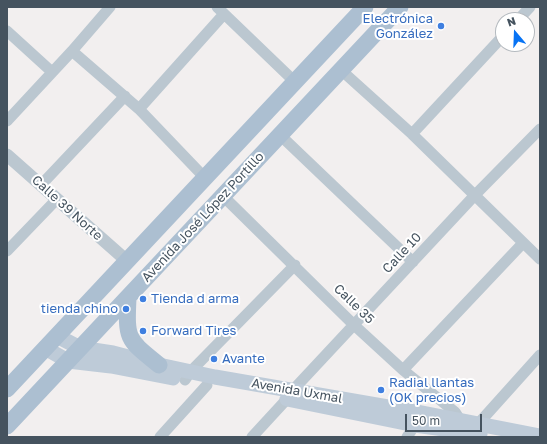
<!DOCTYPE html>
<html>
<head>
<meta charset="utf-8">
<style>
	body { margin:0 }
	#map { position:relative; width:547px; height:444px; overflow:hidden; background:#f2efef; font-family:"Golos Text",sans-serif }
	canvas { display:block }
	.frame { position:absolute; inset:0; border:8px solid #45535f; pointer-events:none }
	.north { position:absolute; left:495px; top:12px; width:40px; height:40px; box-sizing:border-box; background:#fff; border:1px solid #b5babf; border-radius:50%; rotate:341deg; font-size:11px; font-weight:700; line-height:16px; text-align:center; color:#45535f }
	.north::after { content:''; display:block; margin:auto; width:14px; height:18px; background:#0773f4; clip-path:polygon(50% 0,100% 100%,50% 72%,0 100%) }
	.scale { position:absolute; left:405px; top:414px; width:77px; height:18px; box-sizing:border-box; border:2px solid #45535f; border-top:0; padding-left:5px; font-size:12px; line-height:14px; white-space:nowrap; color:#45535f; -webkit-text-stroke:3px #fff; paint-order:stroke }
</style>
</head>
<body>
<div id="map">
<canvas width="547" height="444"></canvas>
<div class="frame"></div>
<div class="north">N</div>
<div class="scale">50 m</div>
</div>
<script>
const ctx = document.querySelector('canvas').getContext('2d');
ctx.lineJoin = 'round';
function stroke(path, color, width, dash) { ctx.strokeStyle = color; ctx.lineWidth = width; ctx.lineCap = dash ? 'butt' : 'round'; ctx.setLineDash(dash || []); ctx.stroke(path); }
function label(font, color, halo, rows, align = 'center') {
  ctx.font = font + ' "Golos Text",sans-serif'; ctx.lineWidth = 4; ctx.setLineDash([]); ctx.textBaseline = 'middle'; ctx.strokeStyle = halo; ctx.fillStyle = color; for (const [text, x, y, turn = 0] of rows) {
    ctx.save(); ctx.translate(x, y); ctx.rotate((+turn || 0) * Math.PI / 180); ctx.textAlign = isNaN(turn) ? turn : align; if (halo) ctx.strokeText(text, 0, 0); ctx.fillText(text, 0, 0); ctx.restore();
  }
}
stroke(new Path2D(`
	M 217,7 L 295,82
	M 518,20 L 530,7
	M 7,31 L 52,72
	M 72,51 L 139,109 L 205,178
	M 341,70 L 412,134 L 540,259
	M 139,109 L 224,14
	M 7,121 L 72,51 L 110,7
	M 412,134 L 503,36
	M 280,135 L 413,262
	M 41,185 L 125,96
	M 223,196 L 354,325 L 403,370 L 455,412 L 460,420 L 459,425
	M 7,251 L 57,199
	M 403,370 L 523,243
	M 185,380 L 191,371 L 295,265
	M 477,431 L 478,424 L 540,355
	M 160,437 L 207,385
	M 252,437 L 287,399 L 293,390 L 475,195 L 540,129
	M 407,437 L 415,425`), '#bbc7d0', 11);
stroke(new Path2D(`
	M 7,155 L 127,261`), '#bbc7d0', 13);
stroke(new Path2D(`
	M 57,336 L 80,348 L 113,353 L 159,365 L 215,377 L 411,411 L 540,436
	M 45,348 L 68,361 L 111,366 L 173,378
	M 287,399 L 415,425 L 480,434`), '#becbd8', 15);
stroke(new Path2D(`
	M 128,298 C 126,340 127,339 159,365
	M 7,389 L 365,7
	M 7,426 L 400,7`), '#acbfd1', 17);
for (const [x, y, r, color] of [
	[441,26,4,"#3f7fe0"],
	[143,299,4,"#3f7fe0"],
	[126,309,4,"#3f7fe0"],
	[143,331,4,"#3f7fe0"],
	[214,359,4,"#3f7fe0"],
	[381,390,4,"#3f7fe0"]
]) { const dot = new Path2D(); dot.arc(x, y, r, 0, 2 * Math.PI); ctx.fillStyle = color; ctx.fill(dot); stroke(dot, '#fff', 1.5); }
label('13px', '#366cbe', '#fff', [
	["Electrónica",433,19,"right"],
	["González",433,34,"right"],
	["Tienda d arma",151,299],
	["tienda chino",118,309,"right"],
	["Forward Tires",151,331],
	["Avante",222,359],
	["Radial llantas",389,383],
	["(OK precios)",389,398]
], 'left');
label('13px', '#45535f', '#fff', [
	["Calle 39 Norte",67,208,42],
	["Avenida José López Portillo",203,217,-47],
	["Calle 10",402,253,-47],
	["Calle 35",354,304,44],
	["Avenida Uxmal",297,391,10]
]);
</script>
</body>
</html>
